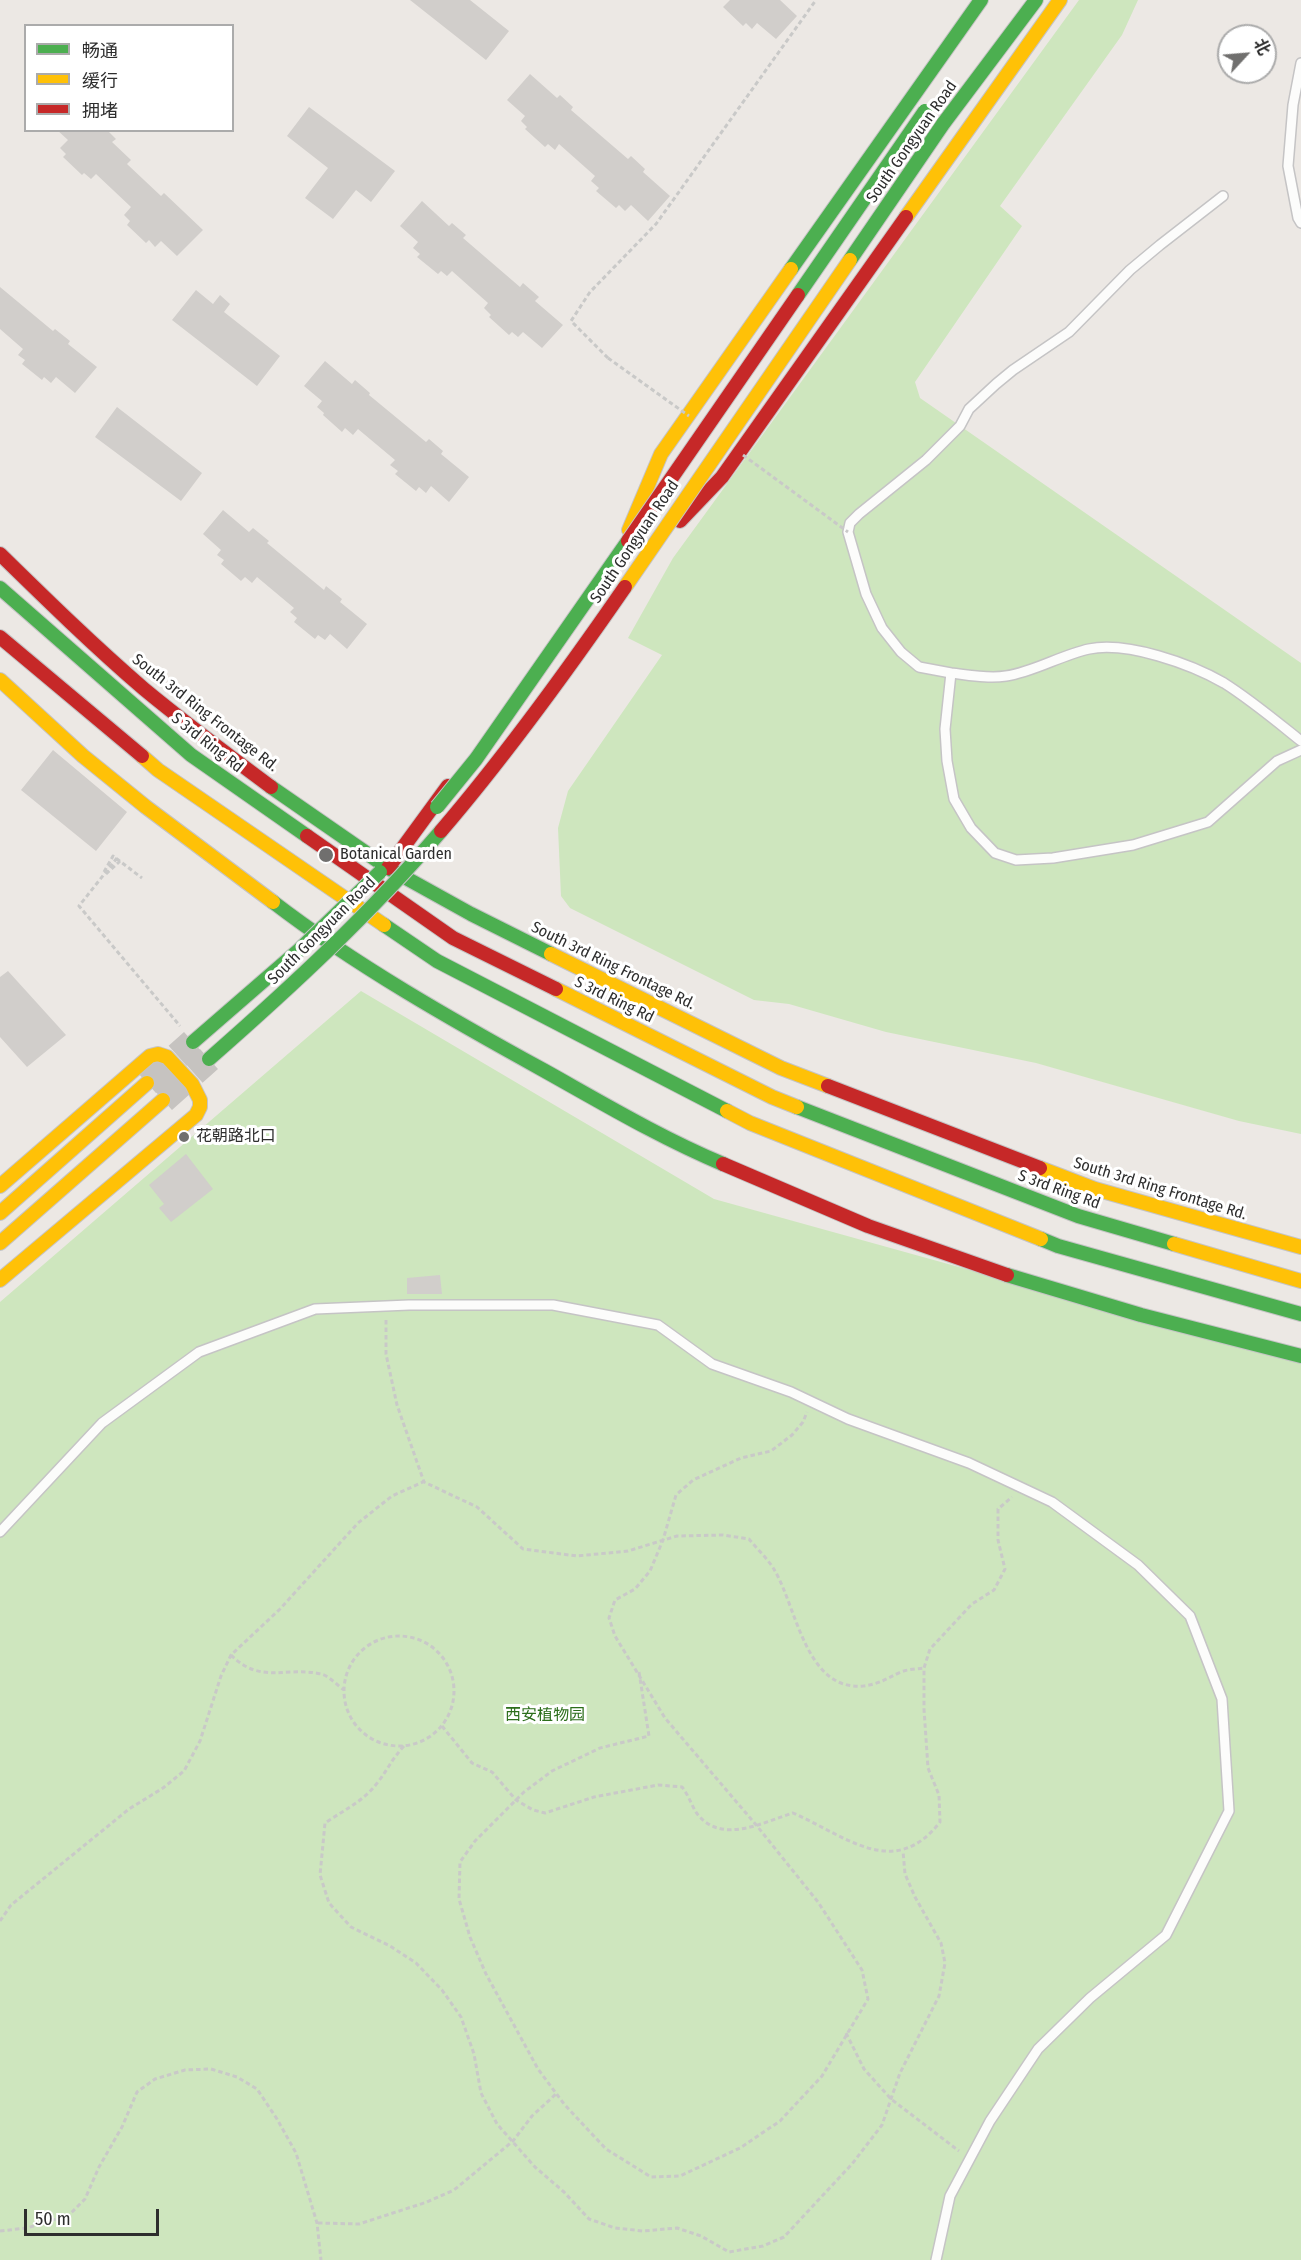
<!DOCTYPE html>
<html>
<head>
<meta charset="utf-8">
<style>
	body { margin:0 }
	#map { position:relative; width:1301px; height:2260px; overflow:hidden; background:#ece8e4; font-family:"Fira Sans Condensed","Noto Sans SC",sans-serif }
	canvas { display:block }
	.legend { position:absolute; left:24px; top:24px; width:210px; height:108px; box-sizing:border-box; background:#fff; border:2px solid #ababab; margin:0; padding:8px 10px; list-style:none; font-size:18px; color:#2e2e2e }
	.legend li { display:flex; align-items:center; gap:12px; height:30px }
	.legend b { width:30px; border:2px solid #ababab }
	.north { position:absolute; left:1217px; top:24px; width:60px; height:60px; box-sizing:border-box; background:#fff; border:2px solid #ababab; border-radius:50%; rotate:64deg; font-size:16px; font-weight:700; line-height:24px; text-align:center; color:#2e2e2e }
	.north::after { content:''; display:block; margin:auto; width:21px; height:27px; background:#706f6e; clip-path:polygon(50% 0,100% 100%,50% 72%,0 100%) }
	.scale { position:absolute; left:24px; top:2209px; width:135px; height:27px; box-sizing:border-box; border:3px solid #2e2e2e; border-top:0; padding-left:8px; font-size:18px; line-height:21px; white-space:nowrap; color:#2e2e2e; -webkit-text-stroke:4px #fff; paint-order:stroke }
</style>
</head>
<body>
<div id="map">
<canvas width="1301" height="2260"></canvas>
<ul class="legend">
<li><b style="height:8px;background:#4caf50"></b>畅通</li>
<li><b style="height:8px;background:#ffc107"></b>缓行</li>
<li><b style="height:8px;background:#c62828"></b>拥堵</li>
</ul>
<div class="north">北</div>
<div class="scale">50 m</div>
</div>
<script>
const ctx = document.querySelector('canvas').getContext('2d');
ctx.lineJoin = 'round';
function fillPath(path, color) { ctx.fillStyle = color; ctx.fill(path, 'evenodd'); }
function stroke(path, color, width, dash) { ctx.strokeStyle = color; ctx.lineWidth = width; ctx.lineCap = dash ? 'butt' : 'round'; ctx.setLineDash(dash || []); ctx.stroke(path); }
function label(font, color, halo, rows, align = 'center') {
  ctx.font = font + ' "Fira Sans Condensed","Noto Sans SC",sans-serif'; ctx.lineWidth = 6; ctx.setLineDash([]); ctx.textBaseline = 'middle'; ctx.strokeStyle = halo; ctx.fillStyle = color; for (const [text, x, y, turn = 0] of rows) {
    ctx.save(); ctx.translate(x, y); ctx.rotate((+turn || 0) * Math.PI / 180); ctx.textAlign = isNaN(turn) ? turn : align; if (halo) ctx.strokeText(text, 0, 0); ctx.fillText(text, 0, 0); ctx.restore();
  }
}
fillPath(new Path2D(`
	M 1079,0 L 1138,0 L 1122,35 L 1000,206 L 1022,226 L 915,382 L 920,398 L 1301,663 L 1301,1134 L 1239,1121 L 1036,1063 L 886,1032 L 789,1004 L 754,1000 L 570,908 L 561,896 L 558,828 L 568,791 L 662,655 L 628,638 L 673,558 Z
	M 361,991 L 714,1199 L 1301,1362 L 1301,2260 L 0,2260 L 0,1302 Z`), '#cee6be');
fillPath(new Path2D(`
	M 410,0 L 470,0 L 509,31 L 486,60 Z
	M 730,0 L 780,0 L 797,16 L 776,39 L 757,23 L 752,29 L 746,23 L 743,26 L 723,7 Z
	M 530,74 L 557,98 L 560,95 L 573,107 L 571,110 L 628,159 L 631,156 L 645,169 L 643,172 L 670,196 L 648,221 L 631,205 L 625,211 L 619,205 L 616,208 L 596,191 L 599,188 L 591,181 L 595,176 L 559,144 L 555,150 L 548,144 L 545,147 L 525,129 L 527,127 L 521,121 L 525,116 L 507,100 Z
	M 309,107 L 395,171 L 371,202 L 356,190 L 333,219 L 305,198 L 328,168 L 287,136 Z
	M 57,130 L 107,130 L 116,139 L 112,142 L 131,160 L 127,164 L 161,196 L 164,193 L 203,230 L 177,256 L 161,241 L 155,247 L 149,240 L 146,243 L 127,225 L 130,221 L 124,215 L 131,207 L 96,174 L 91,179 L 84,173 L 82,175 L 63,157 L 66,154 L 60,148 L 68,140 Z
	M 422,201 L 449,226 L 452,223 L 466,235 L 463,238 L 520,287 L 523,283 L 539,297 L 535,301 L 563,325 L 542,348 L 523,332 L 518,337 L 512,332 L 509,335 L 489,317 L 491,315 L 484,308 L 488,303 L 452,271 L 447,276 L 441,271 L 438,274 L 417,257 L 420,254 L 413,248 L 418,242 L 400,226 Z
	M 0,287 L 53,331 L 55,329 L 70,341 L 68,344 L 97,367 L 75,393 L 56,377 L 51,383 L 44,377 L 42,380 L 22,364 L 25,360 L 18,355 L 23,349 L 0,329 Z
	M 196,290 L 213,304 L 220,295 L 230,304 L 224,312 L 280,356 L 257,386 L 172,320 Z
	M 325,361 L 352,384 L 355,380 L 370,393 L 369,395 L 426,442 L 429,439 L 443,451 L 441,454 L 469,477 L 449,502 L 431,486 L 426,493 L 419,487 L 416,491 L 395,474 L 398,471 L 390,465 L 395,460 L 358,429 L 353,435 L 345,428 L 342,432 L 323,415 L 324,413 L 317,407 L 322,401 L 304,386 Z
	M 117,407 L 202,473 L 181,501 L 95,437 Z
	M 223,510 L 249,532 L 253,528 L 269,541 L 267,543 L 324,590 L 326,586 L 342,599 L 340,602 L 367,624 L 347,649 L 330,634 L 325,640 L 318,635 L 315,639 L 294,622 L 297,618 L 290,612 L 294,608 L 257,577 L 252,583 L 245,577 L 241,581 L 221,564 L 224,560 L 217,555 L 221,550 L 203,534 Z
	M 53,750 L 127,812 L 96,851 L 21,790 Z
	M 8,971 L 66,1035 L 27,1067 L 0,1037 L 0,977 Z
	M 186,1154 L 213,1189 L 171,1222 L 159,1208 L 164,1204 L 149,1185 Z
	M 440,1275 L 442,1294 L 407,1294 L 407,1278 Z`), '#d1cecb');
stroke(new Path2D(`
	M 147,1083 L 193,1042
	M 163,1100 L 209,1059`), '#c6c3c0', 27, [27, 14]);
const lane = new Path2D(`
	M 1301,63 L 1293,105 L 1288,166 L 1298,218 L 1301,223
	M 1223,196 L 1160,245 L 1130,270 L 1069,332 L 1013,370 L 996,384 L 969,409 L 960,426 L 926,460 L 859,514 L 850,523 L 848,532 L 866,594 L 882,628 L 901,652 L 919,667 L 951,673 L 945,729 L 947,761 L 954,799 L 971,828 L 995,853 L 1016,860 L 1053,858 L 1133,845 L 1208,822 L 1277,761 L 1301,750
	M 951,673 C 969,675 988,679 1006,676 C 1034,672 1061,655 1089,649 C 1127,641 1191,664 1224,683 C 1251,700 1276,721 1301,741
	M 0,1532 L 102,1423 L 199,1352 L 315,1309 L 409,1305 L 553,1305 L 658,1325 L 712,1364 L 791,1392 L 848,1419 L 969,1463 L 1052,1502 L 1138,1565 L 1190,1616 L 1222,1699 L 1229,1811 L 1166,1935 L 1090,1998 L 1038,2049 L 990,2121 L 950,2196 L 936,2260`);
const fast = new Path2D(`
	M 943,124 L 1036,0
	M 791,269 L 981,0
	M 0,588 L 191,755 L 307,836
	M 271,787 L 388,868 L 471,914 L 551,954
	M 273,902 C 355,965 454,1021 545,1071 C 604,1104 661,1138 723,1164
	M 384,925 L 437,961 L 727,1111
	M 797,1107 L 1078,1216 L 1174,1244
	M 1041,1239 L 1058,1246 L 1301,1314
	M 1007,1275 L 1141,1315 L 1301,1356`);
const slow = new Path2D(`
	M 906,217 L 1060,0
	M 629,530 L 661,454 L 791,269
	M 0,680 L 83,756 L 146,807 L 273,902
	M 142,756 L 158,770 L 384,925
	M 551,954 L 781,1068 L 828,1086
	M 556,989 L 772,1097 L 797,1107
	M 727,1111 L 750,1123 L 1041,1239
	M 1040,1168 L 1095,1189 L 1301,1247
	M 0,1186 L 150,1056 L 158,1054 L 167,1057 L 192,1084 L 200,1100 L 200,1107 L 196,1115 L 0,1280
	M 0,1213 L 147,1083
	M 0,1243 L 163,1100
	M 1174,1244 L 1301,1281`);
const jam = new Path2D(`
	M 680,521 L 722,477 L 906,217
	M 0,554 C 47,600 94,646 144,689 C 185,723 228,755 271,787
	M 0,637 L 142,756
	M 307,836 L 453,938 L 556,989
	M 388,868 L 448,786
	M 828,1086 L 1040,1168
	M 723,1164 L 868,1226 L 1007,1275`);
stroke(lane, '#c5c4c5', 12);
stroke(fast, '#c5c4c5', 16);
stroke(slow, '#c5c4c5', 16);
stroke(jam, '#c5c4c5', 16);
stroke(new Path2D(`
	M 608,358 L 571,321 L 590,292 L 656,224 L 816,0
	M 117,858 L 79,906 L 180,1026
	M 104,872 L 113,856 L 142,878
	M 106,874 L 120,861
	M 386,1320 L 386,1354 L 397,1405 L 424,1482 L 477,1507 L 523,1549 L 577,1556 L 628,1551 L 677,1536 L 723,1535 L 749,1539 C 757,1549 769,1560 775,1571 C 797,1609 806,1691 863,1686 C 880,1684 887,1678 901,1672 C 908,1669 917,1669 924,1668
	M344 1691a55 55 0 1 1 110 0a55 55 0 1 1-110 0Z
	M 231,1655 C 261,1685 286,1666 321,1674 C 329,1676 337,1685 344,1690
	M 639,1672 L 649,1736 L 600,1748 L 552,1771 L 524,1792 L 475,1841 L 460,1862 L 459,1899 L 470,1937 L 486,1974 L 538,2069 L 564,2104 L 606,2149 L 651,2177 L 680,2176 L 740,2148 L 780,2121 L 822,2076 L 868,1999 L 862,1970 L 818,1902 L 757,1826 L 665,1718 L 615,1636 L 609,1618 L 615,1600 L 635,1589 L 650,1571 L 663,1540 L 676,1495 L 693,1480 L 741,1458 L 771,1451 L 792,1435 L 803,1422 L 807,1412
	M 442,1726 L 472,1763 L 492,1772 L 516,1800 L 533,1810 L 545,1813 L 594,1797 L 658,1785 L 682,1787 C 690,1797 693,1810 699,1816 C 723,1844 764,1822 793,1813 C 846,1836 894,1881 940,1822 L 939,1795 L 928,1768 L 924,1709 L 924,1668 L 930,1649 L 972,1604 L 994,1590 L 1005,1569 L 998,1540 L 998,1509 L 1012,1497
	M 404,1746 C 392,1759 388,1769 378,1782 C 364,1801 344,1810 325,1823 L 320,1875 L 329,1903 L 351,1927 L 390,1946 L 416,1963 L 442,1990 L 461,2017 L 474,2054 L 481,2093 L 497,2124 L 535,2167 L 564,2192 L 589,2219 L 615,2228 L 643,2231 L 677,2228 L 701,2236 L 729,2252 L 763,2246 L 784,2237 L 852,2164 L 882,2125 L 900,2073 L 939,1996 L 945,1963 L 941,1943 L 915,1897 L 905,1874 L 903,1851
	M 0,1921 L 11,1905 L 129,1809 L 163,1788 L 184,1771 L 200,1741 L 221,1676 L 231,1655 L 280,1609 L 358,1523 L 392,1496 L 423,1482
	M 846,2033 L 864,2069 L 891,2099 L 959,2151
	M 318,2223 L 359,2224 L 427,2202 L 454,2190 L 513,2141 L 532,2116 L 556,2094
	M 0,2231 L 27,2228 L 69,2215 L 85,2199 L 99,2167 L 122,2127 L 137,2092 L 155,2079 L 185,2070 L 211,2069 L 237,2077 L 257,2089 L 277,2119 L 296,2153 L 317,2223 L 321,2260`), '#c9c9c8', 3, [4.5, 3]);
stroke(lane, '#fcfcfb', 9);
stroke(fast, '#4caf50', 14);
stroke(slow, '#ffc107', 14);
stroke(jam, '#c62828', 14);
const fastBridge = new Path2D(`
	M 850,260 L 943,124
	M 798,295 L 925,111
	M 437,807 L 476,759 L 628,541
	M 193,1042 L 299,950 L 380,872
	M 209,1059 C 291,987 370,914 441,831`);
const slowBridge = new Path2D(`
	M 625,587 L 850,260`);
const jamBridge = new Path2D(`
	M 628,541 L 798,295
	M 441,831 C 507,754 567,671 625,587`);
stroke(fastBridge, '#c5c4c5', 16, []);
stroke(slowBridge, '#c5c4c5', 16, []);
stroke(jamBridge, '#c5c4c5', 16, []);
stroke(new Path2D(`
	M 608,358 L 689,416
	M 743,455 L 848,532`), '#c9c9c8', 3, [4.5, 3]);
stroke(fastBridge, '#4caf50', 14);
stroke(slowBridge, '#ffc107', 14);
stroke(jamBridge, '#c62828', 14);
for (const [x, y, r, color] of [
	[326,855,8,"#706f6e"],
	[184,1137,6,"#706f6e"]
]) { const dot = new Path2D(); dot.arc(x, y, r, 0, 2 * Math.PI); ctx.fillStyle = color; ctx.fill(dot); stroke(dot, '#fff', 2); }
label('16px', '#2e2e2e', '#fff', [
	["South Gongyuan Road",912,142,-55],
	["South Gongyuan Road",635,542,-56],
	["South 3rd Ring Frontage Rd.",205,713,38],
	["S 3rd Ring Rd",207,743,38],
	["South Gongyuan Road",322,931,-45],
	["South 3rd Ring Frontage Rd.",613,966,26],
	["S 3rd Ring Rd",614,1000,26],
	["South 3rd Ring Frontage Rd.",1160,1189,17],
	["S 3rd Ring Rd",1059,1190,20]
]);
label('16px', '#2e2e2e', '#fff', [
	["Botanical Garden",340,855],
	["花朝路北口",196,1137]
], 'left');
label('16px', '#2c6e1b', '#fff', [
	["西安植物园",545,1716]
]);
</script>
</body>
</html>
